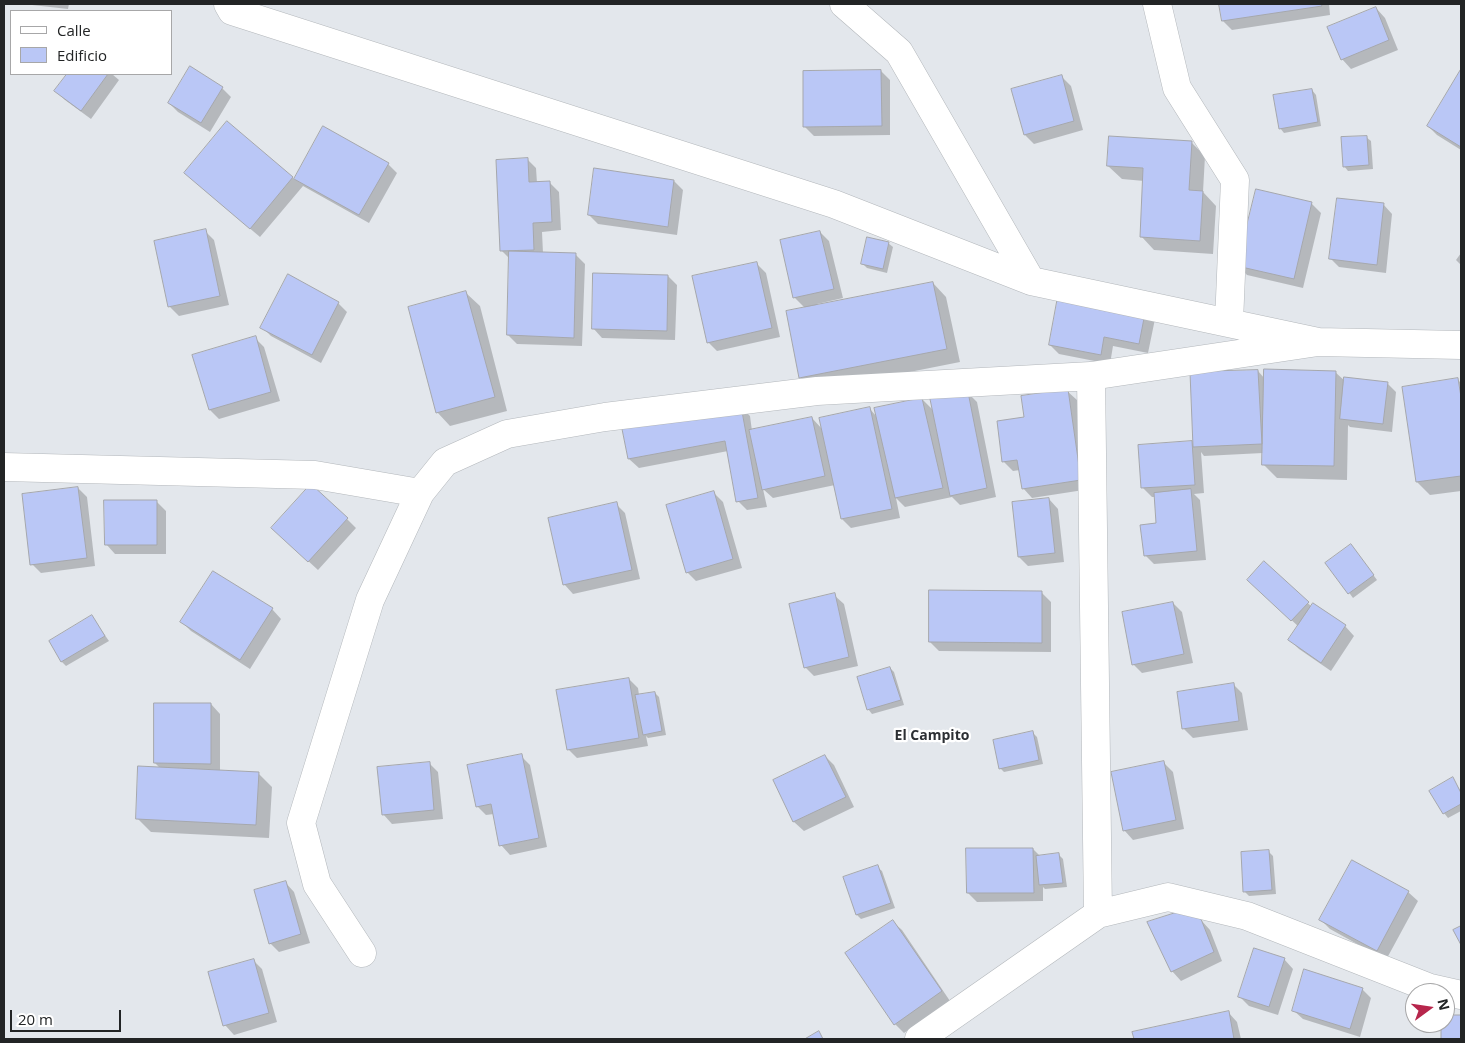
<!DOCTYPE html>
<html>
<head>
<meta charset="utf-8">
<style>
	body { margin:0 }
	#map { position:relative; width:1465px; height:1043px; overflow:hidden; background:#e3e7ec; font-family:"Open Sans",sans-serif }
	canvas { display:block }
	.frame { position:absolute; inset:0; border:5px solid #222425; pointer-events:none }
	.legend { position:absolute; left:10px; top:10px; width:162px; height:65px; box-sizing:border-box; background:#fff; border:1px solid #a7a7a8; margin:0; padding:6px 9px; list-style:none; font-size:15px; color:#222425 }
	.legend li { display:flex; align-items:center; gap:10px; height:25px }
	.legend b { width:25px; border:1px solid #a7a7a8 }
	.north { position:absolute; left:1405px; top:983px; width:50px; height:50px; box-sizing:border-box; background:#fff; border:1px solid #a7a7a8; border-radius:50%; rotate:76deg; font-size:14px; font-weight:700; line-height:20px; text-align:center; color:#222425 }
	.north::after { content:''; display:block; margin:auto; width:18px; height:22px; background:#b7264c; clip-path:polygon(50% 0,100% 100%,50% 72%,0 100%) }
	.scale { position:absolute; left:10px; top:1010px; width:111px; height:22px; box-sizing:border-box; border:2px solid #222425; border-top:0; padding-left:6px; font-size:15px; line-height:18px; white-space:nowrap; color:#222425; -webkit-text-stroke:4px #fff; paint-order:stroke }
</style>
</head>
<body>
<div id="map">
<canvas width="1465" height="1043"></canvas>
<div class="frame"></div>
<ul class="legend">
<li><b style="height:6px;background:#fff"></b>Calle</li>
<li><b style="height:14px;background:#bac7f6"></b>Edificio</li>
</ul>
<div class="north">N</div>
<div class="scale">20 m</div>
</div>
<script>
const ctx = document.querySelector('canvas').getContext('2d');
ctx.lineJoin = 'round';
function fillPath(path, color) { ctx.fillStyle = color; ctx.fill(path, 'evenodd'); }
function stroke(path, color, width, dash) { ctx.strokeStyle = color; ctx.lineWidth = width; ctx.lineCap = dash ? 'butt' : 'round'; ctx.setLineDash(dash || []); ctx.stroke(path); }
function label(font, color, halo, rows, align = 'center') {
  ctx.font = font + ' "Open Sans",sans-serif'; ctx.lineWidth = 4.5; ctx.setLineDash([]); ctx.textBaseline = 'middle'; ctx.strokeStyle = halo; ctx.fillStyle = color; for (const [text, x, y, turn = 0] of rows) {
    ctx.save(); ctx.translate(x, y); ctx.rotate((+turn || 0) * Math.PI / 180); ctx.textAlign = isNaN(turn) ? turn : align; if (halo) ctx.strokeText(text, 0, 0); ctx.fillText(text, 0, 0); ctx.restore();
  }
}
fillPath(new Path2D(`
	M 23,4 L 69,4 L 68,9 Z
	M 1220,4 L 1329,4 L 1330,15 L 1232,30 L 1223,21 Z
	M 1376,8 L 1385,18 L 1398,50 L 1351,69 L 1342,59 Z
	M 881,71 L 890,80 L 890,135 L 814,136 L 805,127 Z
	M 1461,72 L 1461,150 L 1437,135 L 1428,126 Z
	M 69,74 L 112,74 L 119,80 L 91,119 L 65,100 L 56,91 Z
	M 1061,76 L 1071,86 L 1083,130 L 1034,144 L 1025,135 Z
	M 222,88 L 231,97 L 210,132 L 178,112 L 169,103 Z
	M 1312,90 L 1316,95 L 1321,126 L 1284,133 L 1280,128 Z
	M 227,123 L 295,180 L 324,128 L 388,164 L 397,173 L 369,223 L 303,186 L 260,237 L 195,182 Z
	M 1366,137 L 1371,141 L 1373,169 L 1348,171 L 1344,166 Z
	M 1191,142 L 1205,156 L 1203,192 L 1216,206 L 1213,254 L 1154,250 L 1141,236 L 1144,181 L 1122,179 L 1108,166 Z
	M 527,159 L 536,168 L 537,183 L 549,182 L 559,192 L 561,230 L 542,232 L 543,253 L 576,255 L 585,264 L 582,346 L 517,344 L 508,335 L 510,259 L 501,250 Z
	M 595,170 L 674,181 L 683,190 L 677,235 L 598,224 L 589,215 Z
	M 1257,190 L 1312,204 L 1321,213 L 1303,288 L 1247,275 L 1238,265 Z
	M 1383,204 L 1392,214 L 1386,273 L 1339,267 L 1330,258 Z
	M 205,231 L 214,240 L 229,305 L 179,316 L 170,307 Z
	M 820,232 L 829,241 L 843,298 L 817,304 L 818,306 L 933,283 L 946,297 L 960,362 L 814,391 L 801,377 L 805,308 L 795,298 Z
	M 888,243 L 893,247 L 887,273 L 867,268 L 862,263 Z
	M 1461,253 L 1461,265 L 1456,260 Z
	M 757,264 L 766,273 L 780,337 L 717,351 L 708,342 Z
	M 668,276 L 677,285 L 675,340 L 602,338 L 593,328 Z
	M 466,293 L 480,306 L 507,411 L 450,426 L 437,412 Z
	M 1060,293 L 1155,319 L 1148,353 L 1113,346 L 1110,364 L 1059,354 L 1050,345 Z
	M 338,303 L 347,312 L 321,363 L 271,336 L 262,327 Z
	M 255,338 L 264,347 L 280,401 L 219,419 L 210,410 Z
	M 1258,371 L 1265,379 L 1335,372 L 1345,381 L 1387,383 L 1396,392 L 1392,432 L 1350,427 L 1348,425 L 1347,480 L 1277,478 L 1263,464 L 1263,453 L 1204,456 L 1201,452 L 1204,493 L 1194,494 L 1200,500 L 1206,560 L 1154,564 L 1145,555 L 1158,525 L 1156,497 L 1152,497 L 1143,488 L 1191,442 L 1194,445 Z
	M 1458,380 L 1461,383 L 1461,491 L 1430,495 L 1417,482 Z
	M 1067,391 L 1077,400 L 1090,489 L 1032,498 L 1023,488 L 1020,470 L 1013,471 L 1004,462 L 1026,418 Z
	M 968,393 L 977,402 L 996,497 L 960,505 L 952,497 L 905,507 L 896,498 L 900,518 L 851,528 L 842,519 L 835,485 L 773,498 L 763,489 L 767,507 L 747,510 L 738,501 L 728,451 L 639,468 L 629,459 L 624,430 L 741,407 L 750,416 L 752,431 L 812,418 L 823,430 L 870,409 L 876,416 L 922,399 L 934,411 Z
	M 78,488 L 87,497 L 95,566 L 41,573 L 32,564 Z
	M 714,493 L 723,502 L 742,568 L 696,581 L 687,572 Z
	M 1049,499 L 1058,509 L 1064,562 L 1028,566 L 1019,557 Z
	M 156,501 L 166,511 L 166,554 L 115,554 L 106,544 Z
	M 616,504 L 625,513 L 640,579 L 573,594 L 564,584 Z
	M 347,519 L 356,528 L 318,570 L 282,537 Z
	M 1355,550 L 1377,580 L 1353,598 L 1327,563 Z
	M 1264,563 L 1312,607 L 1313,605 L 1345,626 L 1354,636 L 1331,671 L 1299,649 L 1290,640 L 1299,627 L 1258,589 Z
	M 1042,593 L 1051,602 L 1051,652 L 939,651 L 930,642 Z
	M 834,595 L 844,604 L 858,666 L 814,676 L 805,667 Z
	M 1173,603 L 1182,612 L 1193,663 L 1142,673 L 1133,664 Z
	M 272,609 L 281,619 L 250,669 L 191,631 L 182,622 Z
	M 92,617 L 109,641 L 66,666 L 62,662 L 51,642 Z
	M 890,668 L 894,672 L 904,705 L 872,714 L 868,709 Z
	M 629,679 L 638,688 L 639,695 L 655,693 L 659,697 L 666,735 L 648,738 L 646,736 L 648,746 L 577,758 L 568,749 Z
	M 1233,684 L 1242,693 L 1248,730 L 1193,738 L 1184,729 Z
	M 211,704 L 220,714 L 220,771 L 258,773 L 272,787 L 269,838 L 151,832 L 138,819 L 161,769 L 155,763 Z
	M 1032,732 L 1037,737 L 1043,764 L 1004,772 L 1000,768 Z
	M 521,756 L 530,765 L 547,847 L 510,855 L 501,845 L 494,814 L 486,815 L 477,806 Z
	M 825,756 L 834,765 L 854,807 L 804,831 L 794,822 L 775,781 Z
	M 1163,762 L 1173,772 L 1184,829 L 1133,840 L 1124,830 Z
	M 429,763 L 438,772 L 443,819 L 392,824 L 383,814 Z
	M 1452,779 L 1461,791 L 1461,811 L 1448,818 L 1444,813 Z
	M 1033,849 L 1041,857 L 1059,855 L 1063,859 L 1067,887 L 1045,889 L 1043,887 L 1043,901 L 977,902 L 968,893 Z
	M 1268,851 L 1273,856 L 1276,894 L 1249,896 L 1245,892 L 1242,853 Z
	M 1352,861 L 1408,892 L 1418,901 L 1386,960 L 1330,929 L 1321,920 Z
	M 877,867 L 882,871 L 895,908 L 861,919 L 857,915 L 844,878 Z
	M 285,882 L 294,892 L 310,943 L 279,952 L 270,943 Z
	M 1201,920 L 1210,930 L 1222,961 L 1181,981 L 1172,971 Z
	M 892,921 L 902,930 L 950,1001 L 904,1033 L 895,1024 Z
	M 1284,959 L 1293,969 L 1278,1015 L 1249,1006 L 1240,997 Z
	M 253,960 L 262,969 L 277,1022 L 234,1035 L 225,1025 Z
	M 1362,989 L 1371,998 L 1360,1037 L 1303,1019 L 1293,1010 Z
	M 1228,1012 L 1237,1022 L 1241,1039 L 1135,1039 L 1134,1033 Z`), '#0003');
const building = new Path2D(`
	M 1219,4 L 1321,4 L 1322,6 L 1222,21 Z
	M 1376,7 L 1389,40 L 1341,60 L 1327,27 Z
	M 190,66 L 223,87 L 201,123 L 168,103 Z
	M 1461,69 L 1461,147 L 1427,126 Z
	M 881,70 L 882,126 L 803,127 L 803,71 Z
	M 67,74 L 108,74 L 81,111 L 54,91 Z
	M 1062,75 L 1074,121 L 1024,135 L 1011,89 Z
	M 1312,89 L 1318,122 L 1279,129 L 1273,95 Z
	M 227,121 L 293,177 L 250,229 L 184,173 Z
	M 323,126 L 389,163 L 359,215 L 294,179 Z
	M 1109,136 L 1192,141 L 1189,190 L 1203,191 L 1200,241 L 1140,237 L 1143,168 L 1107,166 Z
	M 1367,136 L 1369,165 L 1343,167 L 1341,137 Z
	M 528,158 L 529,182 L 550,181 L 552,222 L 533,223 L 534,250 L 500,251 L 496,160 Z
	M 594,168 L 674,180 L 668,227 L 588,215 Z
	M 1256,189 L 1312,202 L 1294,279 L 1237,266 Z
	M 1337,198 L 1384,203 L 1377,265 L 1329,259 Z
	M 206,229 L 220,296 L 168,307 L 154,241 Z
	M 820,231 L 834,289 L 793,298 L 780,240 Z
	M 867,237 L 889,242 L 883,269 L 861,264 Z
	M 509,251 L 576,253 L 574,338 L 507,335 Z
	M 757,262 L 772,328 L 707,343 L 692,276 Z
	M 593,273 L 668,275 L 667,331 L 592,329 Z
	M 288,274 L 339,302 L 312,355 L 260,328 Z
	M 933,282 L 947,349 L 799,378 L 786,311 Z
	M 466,291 L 495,397 L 436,413 L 408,307 Z
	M 1059,291 L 1146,308 L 1139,344 L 1104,337 L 1101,355 L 1049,345 Z
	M 256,336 L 271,392 L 209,410 L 192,355 Z
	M 1264,369 L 1336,371 L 1334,466 L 1262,465 Z
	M 1258,370 L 1262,444 L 1193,447 L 1190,372 Z
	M 1344,377 L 1388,382 L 1383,424 L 1340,419 Z
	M 1458,378 L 1461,397 L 1461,476 L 1416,482 L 1402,387 Z
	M 1068,389 L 1081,480 L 1022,489 L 1017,460 L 1002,462 L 997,421 L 1024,417 L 1021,396 Z
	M 968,392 L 987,488 L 950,496 L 930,399 Z
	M 922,398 L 943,488 L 895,498 L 874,408 Z
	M 741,406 L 758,498 L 736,502 L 725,441 L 628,459 L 622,429 Z
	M 870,407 L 892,509 L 841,519 L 819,418 Z
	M 812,417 L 825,476 L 762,490 L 749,430 Z
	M 1192,441 L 1195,485 L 1141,488 L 1138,445 Z
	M 311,484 L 348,518 L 308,562 L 271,528 Z
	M 78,487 L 87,558 L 30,565 L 22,494 Z
	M 1191,489 L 1197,551 L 1144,556 L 1140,525 L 1156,523 L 1154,493 Z
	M 714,491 L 733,559 L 686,573 L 666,505 Z
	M 1049,498 L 1055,553 L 1018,557 L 1012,502 Z
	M 104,500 L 157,500 L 157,545 L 105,545 Z
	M 617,502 L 632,570 L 563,585 L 548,518 Z
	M 1351,544 L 1374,575 L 1348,594 L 1325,563 Z
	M 1264,561 L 1309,602 L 1291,621 L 1247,580 Z
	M 213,571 L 273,608 L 240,660 L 180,622 Z
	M 929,590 L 1042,591 L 1042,643 L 929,642 Z
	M 835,593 L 849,657 L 804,668 L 789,604 Z
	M 1173,602 L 1184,654 L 1132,665 L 1122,612 Z
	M 1313,603 L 1346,625 L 1321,663 L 1288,640 Z
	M 92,615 L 105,636 L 61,662 L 49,641 Z
	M 890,667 L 901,700 L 867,710 L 857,677 Z
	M 629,678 L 639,738 L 567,750 L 556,690 Z
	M 1234,683 L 1239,721 L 1182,729 L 1177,692 Z
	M 655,692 L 662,731 L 643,735 L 635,695 Z
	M 154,703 L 211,703 L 211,764 L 154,763 Z
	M 1033,731 L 1039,760 L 999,769 L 993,740 Z
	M 522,754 L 539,838 L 499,846 L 491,804 L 476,807 L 467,765 Z
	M 825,755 L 846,797 L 793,822 L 773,780 Z
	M 1164,761 L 1176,820 L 1123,831 L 1111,772 Z
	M 430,762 L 434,810 L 382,815 L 377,767 Z
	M 138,766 L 259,772 L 256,825 L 136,819 Z
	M 1453,777 L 1461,793 L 1461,804 L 1443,814 L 1429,791 Z
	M 966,848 L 1033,848 L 1034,893 L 967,893 Z
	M 1269,850 L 1272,890 L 1243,892 L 1241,852 Z
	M 1059,853 L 1063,883 L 1039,885 L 1036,856 Z
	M 1352,860 L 1409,891 L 1377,951 L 1319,920 Z
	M 878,865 L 891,903 L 856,915 L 843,877 Z
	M 286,881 L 301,934 L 269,944 L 254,890 Z
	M 1178,912 L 1201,919 L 1214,952 L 1171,972 L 1147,922 Z
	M 893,920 L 942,991 L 894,1025 L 845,953 Z
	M 1461,926 L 1461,945 L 1453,930 Z
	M 1254,948 L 1285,958 L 1269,1007 L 1238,997 Z
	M 254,959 L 269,1013 L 223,1026 L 208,972 Z
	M 1304,969 L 1363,988 L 1350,1029 L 1292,1011 Z
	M 1229,1011 L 1234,1039 L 1134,1039 L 1132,1032 Z
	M 1445,1015 L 1461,1015 L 1461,1039 L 1441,1039 L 1441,1023 L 1445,1023 Z
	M 819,1031 L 823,1039 L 805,1039 Z`);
fillPath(building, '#bac7f6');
stroke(building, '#a5a7ac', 1);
const minor = new Path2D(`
	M 228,4 L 232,11 L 834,204 L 1031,281 L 1318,342 L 1461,345
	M 844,4 L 899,52 L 1031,281
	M 1157,4 L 1177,88 L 1235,180 L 1229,322
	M 1091,376 L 1098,914
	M 4,467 L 315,475 L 420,493
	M 362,953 L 317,884 L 301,823 L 370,600 L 420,493 L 445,462 L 507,434 L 605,417 L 817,391 L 1091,376 L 1318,342
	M 919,1039 L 1098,914 L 1168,897 L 1247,916 L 1430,988 L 1461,995`);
stroke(minor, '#b3b7bb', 29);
stroke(minor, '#fff', 28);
label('bold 14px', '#2c2f33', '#fff', [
	["El Campito",932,736]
]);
</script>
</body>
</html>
